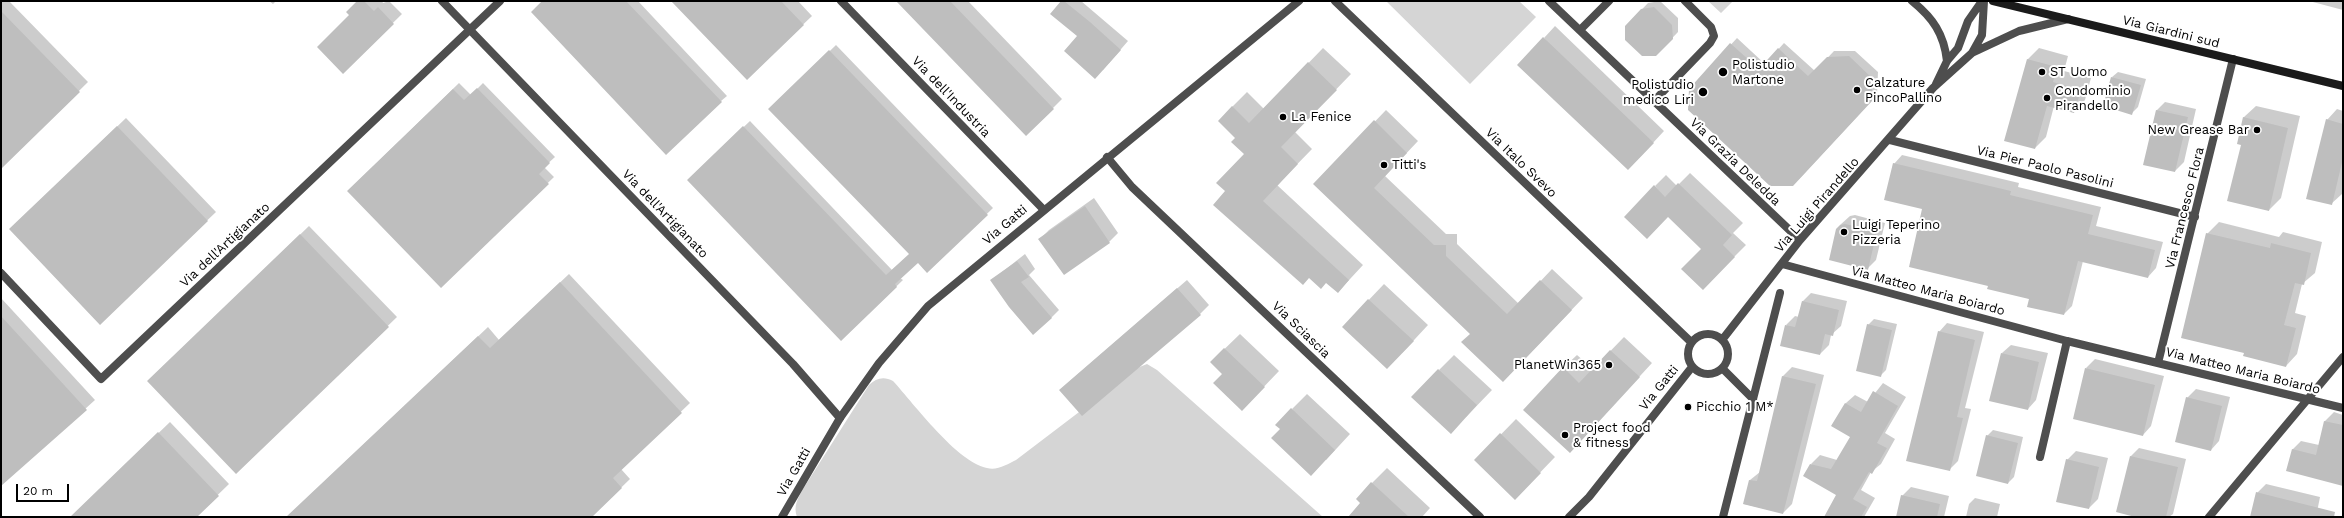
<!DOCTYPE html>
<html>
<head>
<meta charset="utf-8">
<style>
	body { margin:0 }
	#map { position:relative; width:2344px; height:518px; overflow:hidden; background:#fff; font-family:"Work Sans",sans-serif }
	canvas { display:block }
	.frame { position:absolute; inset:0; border:2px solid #000; pointer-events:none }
	.scale { position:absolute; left:16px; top:484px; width:53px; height:18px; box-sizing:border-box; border:2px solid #000; border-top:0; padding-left:5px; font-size:12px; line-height:14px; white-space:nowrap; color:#000; -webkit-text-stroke:3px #fff; paint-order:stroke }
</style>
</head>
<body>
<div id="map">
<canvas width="2344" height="518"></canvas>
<div class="frame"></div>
<div class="scale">20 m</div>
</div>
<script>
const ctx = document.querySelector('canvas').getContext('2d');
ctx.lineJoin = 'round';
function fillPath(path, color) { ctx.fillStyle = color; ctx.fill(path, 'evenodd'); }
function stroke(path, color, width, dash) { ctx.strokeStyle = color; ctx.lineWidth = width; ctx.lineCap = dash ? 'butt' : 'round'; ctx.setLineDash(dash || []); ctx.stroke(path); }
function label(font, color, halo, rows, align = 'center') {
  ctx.font = font + ' "Work Sans",sans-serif'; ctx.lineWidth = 4; ctx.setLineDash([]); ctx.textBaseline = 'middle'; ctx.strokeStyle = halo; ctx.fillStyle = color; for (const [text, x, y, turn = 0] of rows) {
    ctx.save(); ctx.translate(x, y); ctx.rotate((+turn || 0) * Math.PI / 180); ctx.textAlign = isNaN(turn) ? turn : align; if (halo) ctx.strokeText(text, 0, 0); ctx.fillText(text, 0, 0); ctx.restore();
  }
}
fillPath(new Path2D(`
	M 1386,1 L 1519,1 L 1536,17 L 1470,84 Z
	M 1708,1 L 1733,1 L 1721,13 Z
	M 1147,364 L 1157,370 L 1323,517 L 797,517 C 793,506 798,498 803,489 L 869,385 C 876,378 884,376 893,381 C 915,405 957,462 987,468 C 997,471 1008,464 1016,460 L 1137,368 Z`), '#d5d5d5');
fillPath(new Path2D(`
	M 1,1 L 9,1 L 88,82 L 1,168 Z
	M 269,1 L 276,1 L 273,4 Z
	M 358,1 L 382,1 L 383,3 L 389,1 L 402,14 L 343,72 L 350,15 Z
	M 543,1 L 638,1 L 727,96 L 721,101 Z
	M 673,1 L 798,1 L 812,16 L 747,78 Z
	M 897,1 L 968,1 L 1062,99 L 1026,135 Z
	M 1062,1 L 1081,1 L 1128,41 L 1103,70 L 1079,36 Z
	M 1660,1 L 1678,18 L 1678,32 L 1656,55 L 1626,26 L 1648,3 Z
	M 2309,1 L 2343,1 L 2343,10 Z
	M 1555,26 L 1664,131 L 1639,158 L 1544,38 Z
	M 1737,38 L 1765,64 L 1784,43 L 1815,71 L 1834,51 L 1855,51 L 1878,72 L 1877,95 L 1799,179 L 1690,89 Z
	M 836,45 L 993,208 L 927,272 L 918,262 L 900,278 L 903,280 L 841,340 L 688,180 L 750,121 L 892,270 L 910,254 L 770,109 Z
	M 1323,48 L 1351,74 L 1295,132 L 1312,149 L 1277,185 L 1363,265 L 1338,292 L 1227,191 L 1245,154 L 1237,138 L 1232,107 L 1247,92 L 1264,109 Z
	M 2039,48 L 2068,56 L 2064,71 L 2091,78 L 2085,100 L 2074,112 L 2054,106 L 2046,137 L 2035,148 L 2006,140 L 2028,59 Z
	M 2118,72 L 2146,79 L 2138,107 L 2132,113 L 2112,77 Z
	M 459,83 L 471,95 L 483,83 L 555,157 L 544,167 L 554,177 L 441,287 L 348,191 Z
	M 2165,102 L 2196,109 L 2184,162 L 2175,171 L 2156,111 Z
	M 2256,106 L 2300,116 L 2281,198 L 2269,210 L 2242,145 L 2244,117 Z
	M 2337,109 L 2343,111 L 2343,189 L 2342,194 L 2331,204 L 2327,120 Z
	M 1386,110 L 1418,141 L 1385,176 L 1446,234 L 1457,234 L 1457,244 L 1519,304 L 1552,269 L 1583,298 L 1514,370 L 1471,333 L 1315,184 Z
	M 126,118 L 216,212 L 100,323 L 19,221 Z
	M 1902,155 L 2019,183 L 2018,187 L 2101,207 L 2096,226 L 2163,242 L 2156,268 L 2148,277 L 2083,261 L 2072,306 L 2064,314 L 2030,299 L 1989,285 L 1924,208 L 1894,164 Z
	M 1690,173 L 1743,223 L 1733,233 L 1746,245 L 1714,277 L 1702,248 L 1655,186 L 1666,175 L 1677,186 Z
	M 1094,198 L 1118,233 L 1109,242 L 1064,273 L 1040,239 L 1049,230 Z
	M 1855,215 L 1885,223 L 1876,260 L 1867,269 L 1840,225 L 1850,216 Z
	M 2219,222 L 2279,237 L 2283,232 L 2322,242 L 2315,273 L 2302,284 L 2295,313 L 2306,316 L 2297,354 L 2286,366 L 2245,353 L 2207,234 Z
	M 309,226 L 397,317 L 236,473 L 157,373 Z
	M 1025,254 L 1035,269 L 1029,275 L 1059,310 L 1051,318 L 992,280 Z
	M 569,274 L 690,403 L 621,469 L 630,479 L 591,517 L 287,517 L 488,327 L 499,340 Z
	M 1187,280 L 1209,305 L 1200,314 L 1069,382 Z
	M 1384,284 L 1428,325 L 1402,353 L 1343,327 Z
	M 1811,293 L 1847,301 L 1841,326 L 1831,335 L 1829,345 L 1820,354 L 1786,325 L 1795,316 L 1799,317 L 1802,302 Z
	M 1,298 L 95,400 L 1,485 Z
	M 1874,319 L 1897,324 L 1886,370 L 1880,376 L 1868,325 Z
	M 1947,323 L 1984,332 L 1965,408 L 1971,409 L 1958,461 L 1949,470 L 1939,332 Z
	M 1240,334 L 1279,371 L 1257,394 L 1211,362 Z
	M 1624,337 L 1652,363 L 1583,438 L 1563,368 L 1577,355 L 1593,369 Z
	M 2011,345 L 2048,353 L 2036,400 L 2028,409 L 2002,353 Z
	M 1454,355 L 1492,390 L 1466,417 L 1439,370 Z
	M 2095,359 L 2164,376 L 2151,426 L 2143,435 L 2086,368 Z
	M 1792,367 L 1824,375 L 1792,504 L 1783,513 L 1744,504 L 1750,480 L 1760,472 L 1783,376 Z
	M 1883,383 L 1906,397 L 1885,433 L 1895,439 L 1881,464 L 1871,472 L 1861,490 L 1875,498 L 1864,517 L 1832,517 L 1837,495 L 1811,464 L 1820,455 L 1837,460 L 1852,437 L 1833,426 L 1846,403 L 1855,395 L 1868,402 Z
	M 2196,389 L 2230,397 L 2219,441 L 2211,450 L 2187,398 Z
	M 1307,394 L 1350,434 L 1326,460 L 1292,409 Z
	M 2334,412 L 2343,415 L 2343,484 L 2292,450 L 2301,441 L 2319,445 L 2325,421 Z
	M 1516,419 L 1555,457 L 1530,483 L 1476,460 Z
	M 170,422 L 229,484 L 195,517 L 71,517 Z
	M 1993,430 L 2023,437 L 2014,477 L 2008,483 L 1987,436 Z
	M 2139,448 L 2186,459 L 2173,514 L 2169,517 L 2140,517 L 2131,456 Z
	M 2076,451 L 2108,458 L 2098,499 L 2089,508 L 2067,460 Z
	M 1387,468 L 1430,508 L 1422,517 L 1355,517 L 1372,483 Z
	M 2266,484 L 2320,497 L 2316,517 L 2251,517 L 2257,493 Z
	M 1911,487 L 1949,496 L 1944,517 L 1897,517 L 1902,496 Z
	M 1975,498 L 2000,504 L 1997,517 L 1966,517 L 1969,504 Z`), '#0003');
fillPath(new Path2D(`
	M 357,1 L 364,1 L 374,11 L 378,7 L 394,24 L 343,74 L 317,47 L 349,15 L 346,12 Z
	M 542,1 L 626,1 L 722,102 L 666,155 L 531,12 Z
	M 671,1 L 781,1 L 804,25 L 747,80 Z
	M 896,1 L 950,1 L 1054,109 L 1026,136 Z
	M 1061,1 L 1064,1 L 1090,22 L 1121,50 L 1095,79 L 1064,51 L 1077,36 L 1050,14 Z
	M 1654,7 L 1672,25 L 1673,39 L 1656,56 L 1642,56 L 1625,40 L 1625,26 L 1641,9 Z
	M 1,11 L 80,92 L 1,169 Z
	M 1543,37 L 1654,143 L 1628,170 L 1517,65 Z
	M 1730,43 L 1759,69 L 1778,48 L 1808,76 L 1827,57 L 1849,56 L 1872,78 L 1872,101 L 1793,186 L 1770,186 L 1688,110 L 1689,89 Z
	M 829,50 L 988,215 L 927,273 L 918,263 L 895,284 L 897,287 L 841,341 L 687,180 L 743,126 L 886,275 L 909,254 L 768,109 Z
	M 2027,59 L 2057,67 L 2053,82 L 2081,90 L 2074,113 L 2047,106 L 2035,149 L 2004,141 Z
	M 1308,62 L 1337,90 L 1281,147 L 1298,164 L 1263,201 L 1349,280 L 1338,293 L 1326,283 L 1321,289 L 1309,278 L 1303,285 L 1213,205 L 1225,191 L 1216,183 L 1244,154 L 1231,142 L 1235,138 L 1218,121 L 1232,106 L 1249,123 Z
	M 2111,77 L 2141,85 L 2132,115 L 2103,106 Z
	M 477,88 L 550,163 L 539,174 L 549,184 L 441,288 L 347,191 L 453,89 L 464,100 Z
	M 2156,110 L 2188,117 L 2175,172 L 2143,165 Z
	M 2243,117 L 2288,128 L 2269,211 L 2227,201 L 2241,145 L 2237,144 Z
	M 2326,119 L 2343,124 L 2343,158 L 2332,205 L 2306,199 Z
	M 1374,120 L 1407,153 L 1374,188 L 1434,245 L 1446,245 L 1446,256 L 1507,314 L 1540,280 L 1572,310 L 1503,382 L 1461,342 L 1470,334 L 1313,184 Z
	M 117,126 L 208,221 L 100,325 L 9,229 Z
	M 1893,163 L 2011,191 L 2010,195 L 2093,215 L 2088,234 L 2155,250 L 2148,278 L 2078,261 L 2064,315 L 2027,307 L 2029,299 L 1987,289 L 1988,286 L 1909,267 L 1922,209 L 1884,200 Z
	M 1678,183 L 1732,235 L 1723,245 L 1735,257 L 1703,290 L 1681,269 L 1701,249 L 1668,217 L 1647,239 L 1624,217 L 1654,185 L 1665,197 Z
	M 1085,206 L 1110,243 L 1064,275 L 1038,239 Z
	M 1845,224 L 1877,231 L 1868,270 L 1829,260 L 1836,229 L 1840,225 Z
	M 2206,233 L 2270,248 L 2271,243 L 2311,253 L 2304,285 L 2295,283 L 2284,325 L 2296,328 L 2286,367 L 2243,356 L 2244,353 L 2181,338 Z
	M 300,234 L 389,327 L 236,474 L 147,381 Z
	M 1017,261 L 1029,277 L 1021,282 L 1052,318 L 1033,335 L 1009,307 L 990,280 Z
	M 560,282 L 682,413 L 613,478 L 622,488 L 592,517 L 286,517 L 478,336 L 490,348 Z
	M 1177,288 L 1201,315 L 1082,416 L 1059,390 Z
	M 1368,299 L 1414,341 L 1387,369 L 1342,327 Z
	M 1802,301 L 1839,310 L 1833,336 L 1825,334 L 1820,355 L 1780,346 L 1785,325 L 1795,327 Z
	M 1,316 L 87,410 L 1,486 Z
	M 1867,324 L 1892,330 L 1881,377 L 1856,371 Z
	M 1938,331 L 1975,340 L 1957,417 L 1963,418 L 1950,471 L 1906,461 Z
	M 1224,348 L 1265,387 L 1242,411 L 1213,383 L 1222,374 L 1210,362 Z
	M 1610,350 L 1640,377 L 1570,453 L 1523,410 L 1563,367 L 1579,383 Z
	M 2001,353 L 2039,362 L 2028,410 L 1989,401 Z
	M 2085,368 L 2155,385 L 2143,436 L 2073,419 Z
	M 1438,369 L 1477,405 L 1451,434 L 1411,397 Z
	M 1782,376 L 1816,384 L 1783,514 L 1743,504 L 1749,480 L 1757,481 Z
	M 1873,391 L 1898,406 L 1877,443 L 1887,448 L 1872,474 L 1869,472 L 1853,499 L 1867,507 L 1861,517 L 1824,517 L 1836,495 L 1803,476 L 1810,464 L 1831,469 L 1850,437 L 1831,426 L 1845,403 L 1861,412 Z
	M 2186,397 L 2222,406 L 2211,451 L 2175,442 Z
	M 1291,408 L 1335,450 L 1311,476 L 1271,438 L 1280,429 L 1275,425 Z
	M 2324,421 L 2343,425 L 2343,486 L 2286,471 L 2292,449 L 2316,455 Z
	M 158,432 L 219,496 L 197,517 L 70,517 Z
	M 1500,433 L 1541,473 L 1515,500 L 1474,460 Z
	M 1986,435 L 2018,443 L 2008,484 L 1976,476 Z
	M 2130,456 L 2178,467 L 2166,517 L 2135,517 L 2116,512 Z
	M 2066,459 L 2099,467 L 2089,509 L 2056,502 Z
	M 1371,482 L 1409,517 L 1348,517 L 1360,503 L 1356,499 Z
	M 2256,492 L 2335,512 L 2334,517 L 2250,517 Z
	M 1901,495 L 1940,504 L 1937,517 L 1896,517 Z`), '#bebebe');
stroke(new Path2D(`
	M 442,1 L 793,364 L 840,418
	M 841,1 L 1043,209
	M 1335,1 L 1691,342
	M 1549,1 L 1800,240
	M 1912,1 C 1933,18 1944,34 1947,61
	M 1580,30 L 1609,1
	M 1972,53 L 2019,31 L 2068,19
	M 1936,84 L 1947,61 L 1958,48 L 1968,21 L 1982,1
	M 1654,101 L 1710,43 L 1714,36 L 1711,27 L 1685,1
	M 1890,140 L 2195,217
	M 1107,157 L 1132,187 L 1480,517
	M 1782,264 L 2067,341 L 2343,408
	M 1,273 L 101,379 L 500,1
	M1688 354a20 20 0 1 1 40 0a20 20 0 1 1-40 0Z
	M 1722,340 L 1800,240 L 1933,88 L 1972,53 L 1982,35 L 1984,1
	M 2158,363 L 2233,59
	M 1722,368 L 1753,399
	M 2040,457 L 2067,341
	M 1569,517 L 1589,497 L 1692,367
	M 1723,517 L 1780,293
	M 2209,517 L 2343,357`), '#4e4e4e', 8);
stroke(new Path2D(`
	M 782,517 L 840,418 L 879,363 L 928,306 L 1299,1`), '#4e4e4e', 8);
stroke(new Path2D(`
	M 1993,1 L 2343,86`), '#1b1b1b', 8);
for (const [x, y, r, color] of [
	[1723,72,5,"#000"],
	[2042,72,4,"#000"],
	[1857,90,4,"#000"],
	[1703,92,5,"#000"],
	[2047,98,4,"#000"],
	[1283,117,4,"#000"],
	[2257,130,4,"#000"],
	[1384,165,4,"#000"],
	[1844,232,4,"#000"],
	[1609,365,4,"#000"],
	[1688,407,4,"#000"],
	[1565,435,4,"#000"]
]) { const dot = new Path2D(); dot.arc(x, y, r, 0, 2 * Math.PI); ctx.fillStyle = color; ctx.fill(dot); stroke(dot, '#fff', 1.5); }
label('13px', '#000', '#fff', [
	["Via Giardini sud",2171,32,14],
	["Via dell'Industria",951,97,46],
	["Via Grazia Deledda",1735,162,44],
	["Via Italo Svevo",1521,163,44],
	["Via Pier Paolo Pasolini",2045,167,14],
	["Via Luigi Pirandello",1817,205,-49],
	["Via Francesco Flora",2185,208,-76],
	["Via dell'Artigianato",665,214,46],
	["Via Gatti",1005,225,-40],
	["Via dell'Artigianato",225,245,-43],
	["Via Matteo Maria Boiardo",1928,291,15],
	["Via Sciascia",1301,330,44],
	["Via Matteo Maria Boiardo",2243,371,14],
	["Via Gatti",1659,388,-51],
	["Via Gatti",794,472,-60]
]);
label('13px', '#000', '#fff', [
	["Polistudio",1732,65],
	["Martone",1732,80],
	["ST Uomo",2050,72],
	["Calzature",1865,83],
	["PincoPallino",1865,98],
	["Polistudio",1694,85,"right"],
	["medico Liri",1694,100,"right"],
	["Condominio",2055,91],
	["Pirandello",2055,106],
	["La Fenice",1291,117],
	["New Grease Bar",2249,130,"right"],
	["Titti's",1392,165],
	["Luigi Teperino",1852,225],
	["Pizzeria",1852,240],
	["PlanetWin365",1601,365,"right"],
	["Picchio 1 M*",1696,407],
	["Project food",1573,428],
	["& fitness",1573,443]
], 'left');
</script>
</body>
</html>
